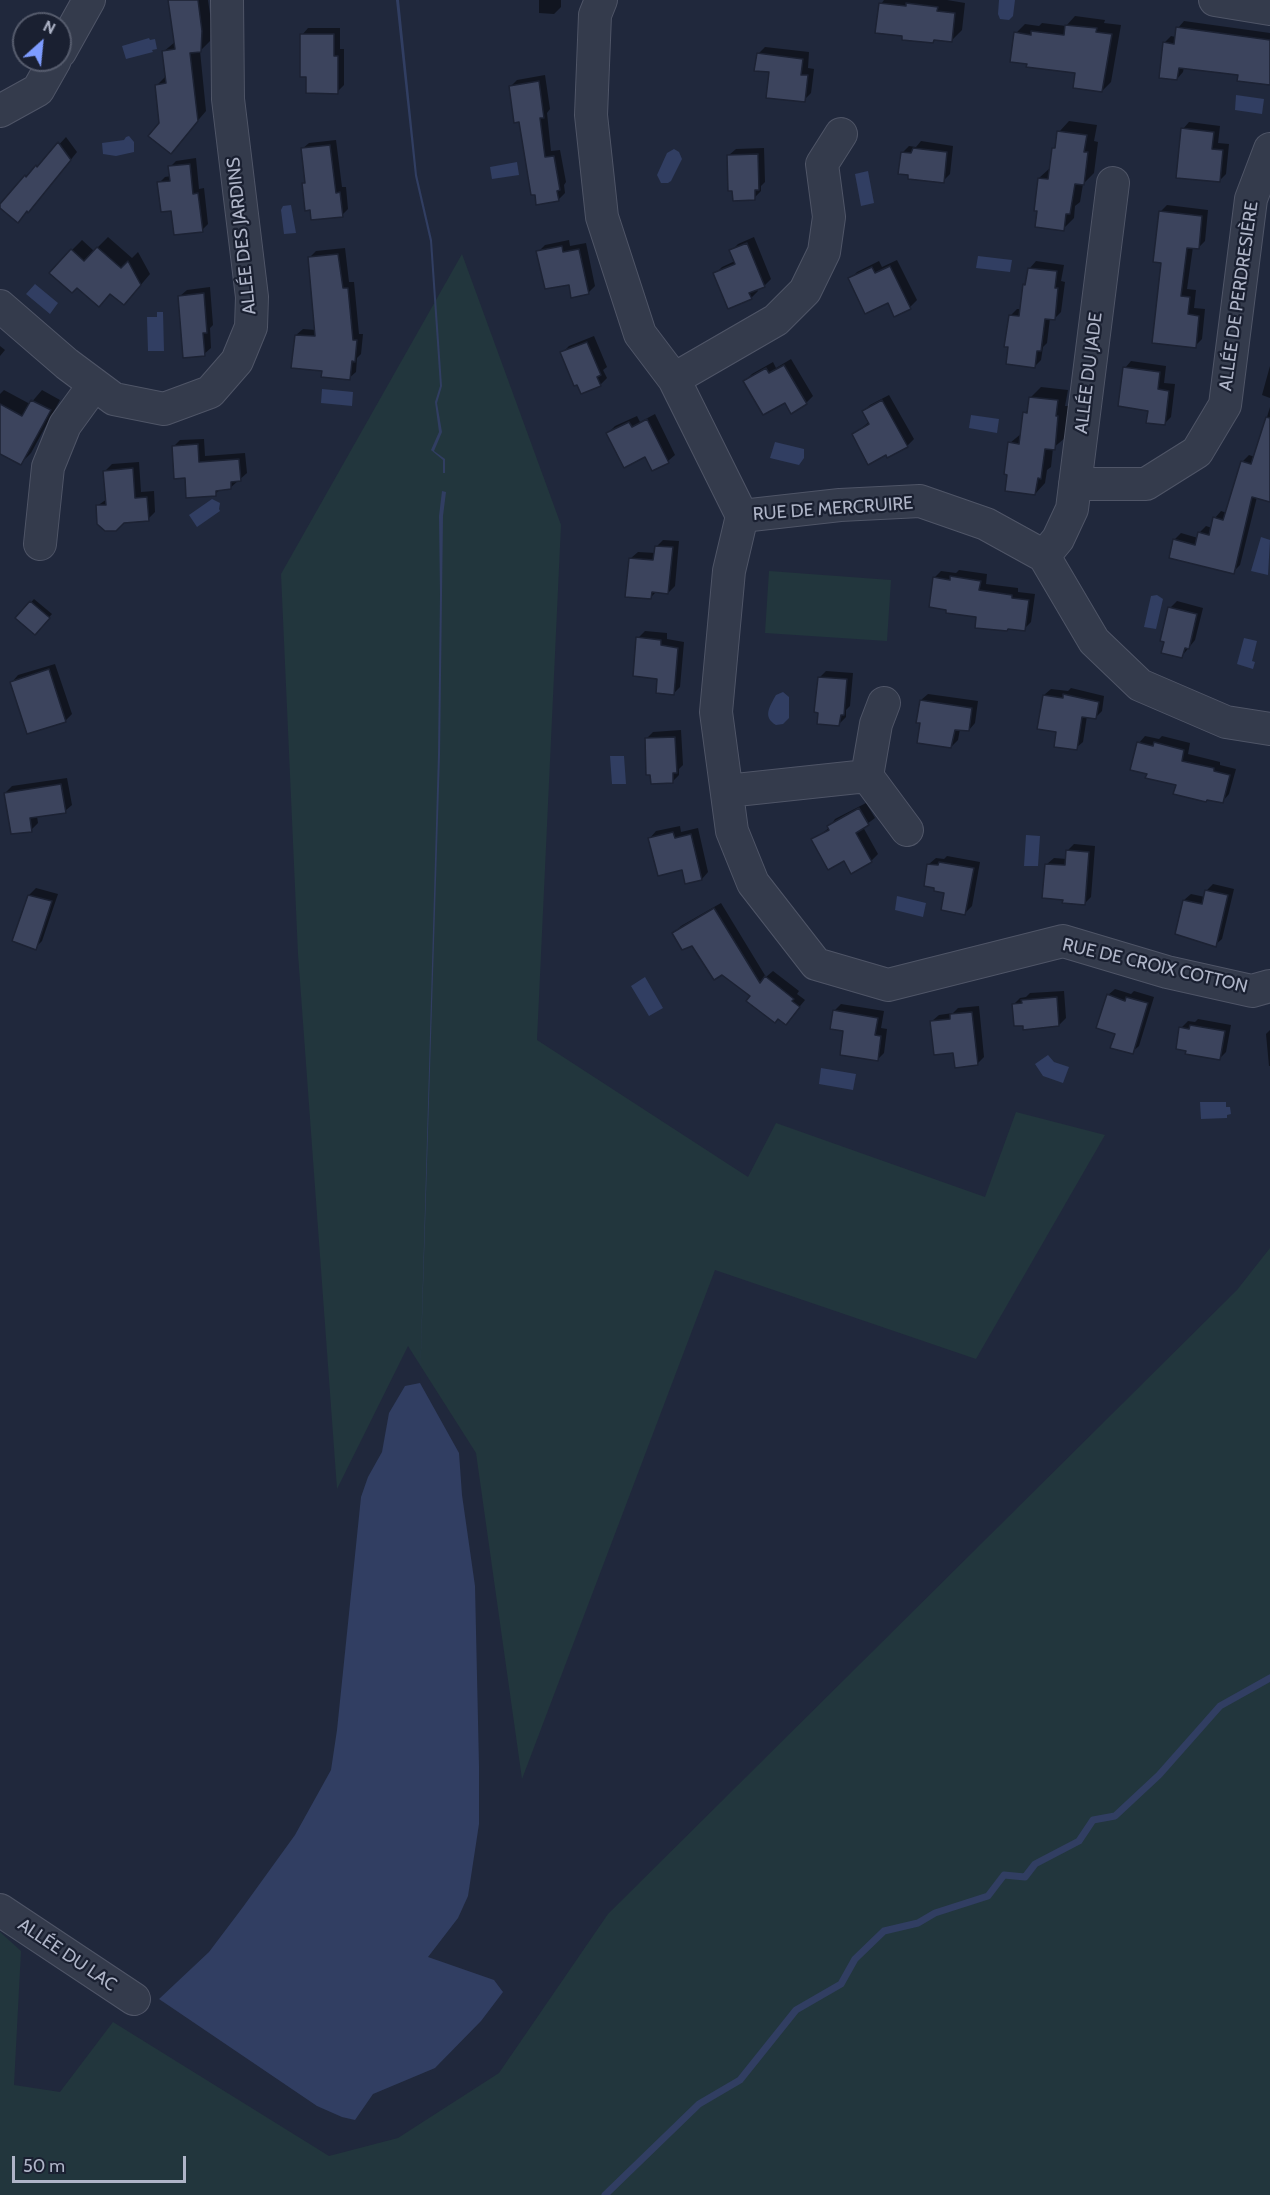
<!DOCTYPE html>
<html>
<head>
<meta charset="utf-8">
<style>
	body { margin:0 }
	#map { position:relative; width:1270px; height:2195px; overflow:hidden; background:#20283c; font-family:Cabin,sans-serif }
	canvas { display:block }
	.north { position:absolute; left:12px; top:12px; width:60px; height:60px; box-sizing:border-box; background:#1a2031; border:2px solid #565c6d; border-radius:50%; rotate:27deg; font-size:16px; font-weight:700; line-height:24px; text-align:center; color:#afb5c8 }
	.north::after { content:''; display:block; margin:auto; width:21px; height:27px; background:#7e9cff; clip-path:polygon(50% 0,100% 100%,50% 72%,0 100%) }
	.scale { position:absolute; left:12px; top:2156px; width:174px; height:27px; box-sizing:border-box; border:3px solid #afb5c8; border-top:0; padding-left:8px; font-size:18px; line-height:21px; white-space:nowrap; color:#afb5c8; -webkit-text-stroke:4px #1a2031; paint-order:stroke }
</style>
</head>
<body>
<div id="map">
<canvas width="1270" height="2195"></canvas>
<div class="north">N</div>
<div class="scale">50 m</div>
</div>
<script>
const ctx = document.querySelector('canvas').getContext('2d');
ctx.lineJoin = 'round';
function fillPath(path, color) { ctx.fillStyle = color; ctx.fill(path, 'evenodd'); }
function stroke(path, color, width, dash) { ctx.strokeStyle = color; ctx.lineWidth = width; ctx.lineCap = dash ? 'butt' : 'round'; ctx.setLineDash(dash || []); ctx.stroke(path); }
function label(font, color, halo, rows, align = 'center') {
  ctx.font = font + ' Cabin,sans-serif'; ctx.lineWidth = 4.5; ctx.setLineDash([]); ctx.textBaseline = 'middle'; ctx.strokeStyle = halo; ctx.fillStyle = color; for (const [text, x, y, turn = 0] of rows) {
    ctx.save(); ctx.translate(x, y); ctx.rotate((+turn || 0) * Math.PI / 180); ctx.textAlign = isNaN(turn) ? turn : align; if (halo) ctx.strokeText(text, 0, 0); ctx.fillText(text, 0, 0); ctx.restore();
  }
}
fillPath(new Path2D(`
	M 462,254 L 561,525 L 537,1040 L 748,1177 L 776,1123 L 985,1197 L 1016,1112 L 1105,1135 L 976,1359 L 715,1270 L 522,1779 L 476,1453 L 408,1346 L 337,1489 L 298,954 L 281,574 Z
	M 769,571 L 891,580 L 887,641 L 765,633 Z
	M 1270,1248 L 1270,2195 L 0,2195 L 0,1932 L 21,1951 L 14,2085 L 60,2092 L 113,2022 L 329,2156 L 398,2138 L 499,2073 L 608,1914 L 1237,1290 Z`), '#22363d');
fillPath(new Path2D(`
	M 396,0 L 399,0 L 417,175 L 432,240 L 442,386 L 437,403 L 442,432 L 434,451 L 445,459 L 445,473 L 443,473 L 443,460 L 431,450 L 439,432 L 435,402 L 440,386 L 430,241 L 415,176 Z
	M 999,0 L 1015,0 L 1013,16 L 1009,20 L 1000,19 L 998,14 Z
	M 149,38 L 150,40 L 155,39 L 157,49 L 152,50 L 153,52 L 126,59 L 122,46 Z
	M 1236,95 L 1264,99 L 1262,114 L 1235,110 Z
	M 129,136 L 134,142 L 134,152 L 116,156 L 103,154 L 102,143 L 124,140 L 126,137 Z
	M 674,149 L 679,152 L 682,159 L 671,181 L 668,183 L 661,183 L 657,175 L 667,153 Z
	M 517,162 L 519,175 L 492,179 L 490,167 Z
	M 868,171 L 874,203 L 861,206 L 855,174 Z
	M 291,205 L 296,233 L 284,234 L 281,210 L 283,206 Z
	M 978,256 L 1012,260 L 1010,272 L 976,268 Z
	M 35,284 L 58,303 L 50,314 L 26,294 Z
	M 157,312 L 163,312 L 164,351 L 148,351 L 147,317 L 157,317 Z
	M 322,389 L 353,392 L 352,406 L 321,403 Z
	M 971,415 L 999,419 L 997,433 L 969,428 Z
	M 775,442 L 804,449 L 804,458 L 799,465 L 770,458 Z
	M 442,491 L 446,492 L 443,516 L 440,755 L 420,1383 L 459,1453 L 462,1495 L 475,1586 L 479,1766 L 479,1824 L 468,1896 L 458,1918 L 428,1957 L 494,1980 L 503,1992 L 481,2021 L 435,2068 L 373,2094 L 355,2120 L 342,2117 L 317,2106 L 159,1999 L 209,1952 L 243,1907 L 295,1835 L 331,1770 L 337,1730 L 361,1497 L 368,1477 L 382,1452 L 389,1413 L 405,1386 L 420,1383 L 438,754 L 440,595 L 439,516 Z
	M 212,499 L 220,503 L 219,509 L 220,511 L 197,527 L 189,515 Z
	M 1261,537 L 1270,540 L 1268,575 L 1251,571 Z
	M 1157,595 L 1163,599 L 1156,629 L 1144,627 L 1151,596 Z
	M 1244,638 L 1257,641 L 1252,661 L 1255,662 L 1253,669 L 1237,664 Z
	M 783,692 L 789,697 L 789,718 L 783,724 L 776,725 C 762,717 770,706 776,695 Z
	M 610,756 L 624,756 L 626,784 L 612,784 Z
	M 1026,835 L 1040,836 L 1038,866 L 1024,866 Z
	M 897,896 L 926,903 L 923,917 L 895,910 Z
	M 645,977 L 663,1008 L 649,1016 L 631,986 Z
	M 1048,1055 L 1054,1062 L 1069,1067 L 1063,1083 L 1043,1076 L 1035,1064 Z
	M 821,1068 L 856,1074 L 853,1090 L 819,1084 Z
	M 1200,1102 L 1226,1102 L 1226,1107 L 1230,1107 L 1231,1114 L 1227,1115 L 1227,1118 L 1201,1119 Z`), '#313e62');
fillPath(new Path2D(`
	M 169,0 L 208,0 L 211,21 L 210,41 L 200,51 L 206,111 L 171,152 L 161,123 L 157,85 L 167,75 L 163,52 L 175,42 Z
	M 539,0 L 561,0 L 561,7 L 554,14 L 539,13 Z
	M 884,0 L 947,0 L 965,3 L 962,30 L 951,41 L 936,39 L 933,42 L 904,35 L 881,4 Z
	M 1075,16 L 1105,20 L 1104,23 L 1121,25 L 1111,82 L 1102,91 L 1077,72 L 1016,33 L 1025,24 L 1039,26 L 1042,23 L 1066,26 Z
	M 1184,21 L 1270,33 L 1270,83 L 1240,74 L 1184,67 L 1183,72 L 1177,79 L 1164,43 L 1171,36 L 1176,37 L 1178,28 Z
	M 308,28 L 340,28 L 340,49 L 344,49 L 344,85 L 337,92 L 307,76 L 302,35 Z
	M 765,47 L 809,52 L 808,68 L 814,69 L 811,93 L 804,100 L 771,71 L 758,54 Z
	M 545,75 L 550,109 L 547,113 L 551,151 L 560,150 L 566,182 L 564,185 L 565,193 L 558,200 L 536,193 L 510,87 L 517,80 Z
	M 1069,121 L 1097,125 L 1094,141 L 1098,142 L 1094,173 L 1083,184 L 1080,202 L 1075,206 L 1074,218 L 1063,229 L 1039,178 L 1050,168 L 1059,132 Z
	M 1189,122 L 1220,126 L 1218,143 L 1229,144 L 1226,174 L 1219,181 L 1183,129 Z
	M 66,137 L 77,152 L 35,204 L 0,206 L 26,176 L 45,160 Z
	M 336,140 L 342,187 L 346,187 L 348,209 L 342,215 L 304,184 L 306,181 L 302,149 L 309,143 Z
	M 921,141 L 953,146 L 950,174 L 943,181 L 910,174 L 902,153 L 909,146 L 916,147 Z
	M 764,148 L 765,182 L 761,186 L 761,191 L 754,198 L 729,155 L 736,149 Z
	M 196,158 L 199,189 L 204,188 L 208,224 L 202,230 L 173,209 L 159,183 L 165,177 L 171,176 L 170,167 L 176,161 Z
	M 1167,205 L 1208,210 L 1205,241 L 1198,248 L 1193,247 L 1187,289 L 1196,290 L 1194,308 L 1205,309 L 1202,339 L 1195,346 L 1163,261 L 1160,212 Z
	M 108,237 L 132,258 L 138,252 L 150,274 L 134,293 L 111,293 L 77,286 L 72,250 L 82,240 L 94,251 Z
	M 754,237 L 771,279 L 764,286 L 757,289 L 758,291 L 751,298 L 715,274 L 722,267 L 735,261 L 731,251 L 738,244 Z
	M 569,240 L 570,246 L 586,243 L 595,286 L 588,293 L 570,283 L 538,252 L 545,245 Z
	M 345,248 L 349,282 L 354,282 L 359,334 L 363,334 L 361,354 L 357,358 L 356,372 L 349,378 L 323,369 L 296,335 L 303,329 L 316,330 L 309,258 L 316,251 Z
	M 897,260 L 917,300 L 910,307 L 889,301 L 850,279 L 857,272 L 879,261 L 882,267 Z
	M 1036,261 L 1064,265 L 1061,281 L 1065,282 L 1061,312 L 1054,319 L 1050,318 L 1047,343 L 1043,347 L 1041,360 L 1034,367 L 1010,316 L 1017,309 L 1021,309 L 1025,285 L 1027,282 L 1030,268 Z
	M 210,287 L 213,325 L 210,328 L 211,348 L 204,354 L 180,296 L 187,290 Z
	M 594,336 L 607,367 L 603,370 L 607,378 L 600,385 L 578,383 L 562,353 L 569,346 Z
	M 0,346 L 5,350 L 0,356 Z
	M 791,359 L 813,396 L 806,403 L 785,401 L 745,381 L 752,374 L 773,362 L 776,368 Z
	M 1131,361 L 1166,366 L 1164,383 L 1175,384 L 1171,417 L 1164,424 L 1149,409 L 1125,368 Z
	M 1270,366 L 1270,398 L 1262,395 Z
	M 1041,387 L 1068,390 L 1065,406 L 1068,406 L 1065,438 L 1053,448 L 1051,467 L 1047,470 L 1045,483 L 1035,494 L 1010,443 L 1022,433 L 1025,413 L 1029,409 L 1030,398 Z
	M 4,390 L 30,404 L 42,390 L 60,400 L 31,453 L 21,463 L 0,452 L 0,394 Z
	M 889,395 L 914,439 L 907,446 L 854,434 L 869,422 L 864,411 L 870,405 Z
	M 1270,407 L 1270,500 L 1257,497 L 1240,565 L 1233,572 L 1174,540 L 1181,533 L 1198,538 L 1199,533 L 1206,526 L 1212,528 L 1215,518 L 1221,511 L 1227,513 L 1242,462 L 1249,455 L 1255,457 Z
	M 655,414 L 675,455 L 668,461 L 653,469 L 646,455 L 608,433 L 615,426 L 637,416 L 640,422 Z
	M 204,439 L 205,456 L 245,453 L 247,473 L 230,488 L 221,489 L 215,494 L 186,476 L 173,447 L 180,440 Z
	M 139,462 L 141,492 L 154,491 L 155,512 L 148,519 L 124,521 L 97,506 L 107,499 L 105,471 L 112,464 Z
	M 663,540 L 679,541 L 675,586 L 668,593 L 657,591 L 650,598 L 631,558 L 638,552 L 656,553 L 657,546 Z
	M 959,570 L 987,574 L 986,584 L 1018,588 L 1018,592 L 1035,594 L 1031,622 L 1024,629 L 977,616 L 934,578 L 941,571 L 956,573 Z
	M 34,599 L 52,614 L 35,633 L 17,618 Z
	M 1177,601 L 1203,608 L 1195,640 L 1182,656 L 1170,608 Z
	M 645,631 L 667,633 L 667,639 L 684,642 L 680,687 L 673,694 L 658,677 L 638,638 Z
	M 55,664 L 72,714 L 65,721 L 12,682 L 18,675 Z
	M 826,671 L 853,673 L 850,706 L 846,710 L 846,717 L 839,724 L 819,678 Z
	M 1071,688 L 1104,696 L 1102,711 L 1095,718 L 1087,716 L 1083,742 L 1076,748 L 1058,731 L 1044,695 L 1051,689 L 1068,691 Z
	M 928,694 L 978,701 L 975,723 L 969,730 L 960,729 L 958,740 L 951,747 L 921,700 Z
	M 681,730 L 683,765 L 679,769 L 679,775 L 672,782 L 646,739 L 653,732 Z
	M 1145,736 L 1159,739 L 1162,736 L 1190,743 L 1188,754 L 1220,762 L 1220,765 L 1236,769 L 1229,794 L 1223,801 L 1149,773 L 1139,743 Z
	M 67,778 L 72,805 L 65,811 L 37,816 L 38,823 L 31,830 L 5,793 L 12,786 Z
	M 866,803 L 875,818 L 863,827 L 878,854 L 871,861 L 813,840 L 829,828 L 835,819 Z
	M 680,826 L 681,832 L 698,828 L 708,872 L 702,879 L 683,868 L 650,838 L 656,831 Z
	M 1074,844 L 1095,846 L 1091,897 L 1084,904 L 1047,864 L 1054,858 L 1067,859 L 1067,851 Z
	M 947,856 L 980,862 L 972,906 L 965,913 L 929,864 L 936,858 L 944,859 Z
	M 1213,884 L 1234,889 L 1222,939 L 1215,945 L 1184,900 L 1191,894 L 1205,897 L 1207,890 Z
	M 36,888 L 58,894 L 42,941 L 35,948 L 29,895 Z
	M 721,903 L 766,977 L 773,971 L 799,991 L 797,994 L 805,1000 L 786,1023 L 693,944 L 674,933 L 681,926 Z
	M 1115,989 L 1131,994 L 1134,991 L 1154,997 L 1139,1046 L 1132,1052 L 1116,1033 L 1108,995 Z
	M 1064,991 L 1066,1018 L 1059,1025 L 1013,1005 L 1020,998 L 1026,997 L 1030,993 Z
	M 841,1004 L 884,1011 L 881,1028 L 887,1029 L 884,1053 L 878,1059 L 844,1030 L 834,1011 Z
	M 979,1006 L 984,1057 L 977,1064 L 954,1052 L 932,1021 L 939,1015 L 953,1013 L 958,1008 Z
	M 1198,1019 L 1231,1025 L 1226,1052 L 1219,1059 L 1181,1028 L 1188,1021 L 1195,1022 Z
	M 1270,1030 L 1270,1066 L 1269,1066 L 1266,1034 Z`), '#0007');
stroke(new Path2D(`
	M 605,2195 L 699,2104 L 740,2080 L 796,2010 L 841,1984 L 855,1959 L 884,1931 L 918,1923 L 935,1913 L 988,1896 L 1004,1875 L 1025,1877 L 1035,1864 L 1079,1841 L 1093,1820 L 1115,1816 L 1159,1775 L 1220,1706 L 1270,1678`), '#313e62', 7);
const building = new Path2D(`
	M 168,0 L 198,0 L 202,31 L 201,52 L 190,53 L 198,121 L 171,154 L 148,136 L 159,123 L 155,85 L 166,83 L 162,51 L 175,49 Z
	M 879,3 L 906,6 L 906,3 L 938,7 L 937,11 L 955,13 L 952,42 L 934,40 L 933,43 L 902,40 L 902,36 L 875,33 Z
	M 1065,25 L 1097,28 L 1096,32 L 1112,34 L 1102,92 L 1073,88 L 1075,73 L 1026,67 L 1027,64 L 1010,62 L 1014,32 L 1031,35 L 1031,31 L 1064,35 Z
	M 1176,27 L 1270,40 L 1270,85 L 1237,81 L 1238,75 L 1179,68 L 1177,80 L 1159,78 L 1163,42 L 1174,44 Z
	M 300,34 L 334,34 L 334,56 L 338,56 L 338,94 L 306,93 L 306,77 L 300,77 Z
	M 757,53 L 803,59 L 801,75 L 808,75 L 805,102 L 766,98 L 769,72 L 754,71 Z
	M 539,81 L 544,118 L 540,118 L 545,157 L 554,156 L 560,190 L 557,191 L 559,201 L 536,205 L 535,195 L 531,195 L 519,122 L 514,123 L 509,86 Z
	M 1181,128 L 1214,132 L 1212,149 L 1223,150 L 1220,182 L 1176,178 Z
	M 1057,131 L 1087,135 L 1084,152 L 1088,152 L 1084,185 L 1075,184 L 1070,214 L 1066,214 L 1064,231 L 1035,227 L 1037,211 L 1034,211 L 1038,178 L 1048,179 L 1052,148 L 1055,148 Z
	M 58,142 L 71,160 L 28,213 L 27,211 L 18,223 L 0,208 L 0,204 L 25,175 L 26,177 L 36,165 L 37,167 Z
	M 330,145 L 336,193 L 340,192 L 343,217 L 311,220 L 310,210 L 305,211 L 302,183 L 305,183 L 301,148 Z
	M 913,148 L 947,152 L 944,183 L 908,179 L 908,175 L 898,174 L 901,152 L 911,153 Z
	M 758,154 L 759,190 L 755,190 L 755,200 L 733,201 L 732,191 L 728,191 L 727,155 Z
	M 190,164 L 193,194 L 198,193 L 203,232 L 174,235 L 171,211 L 161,212 L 157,182 L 170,181 L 168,166 Z
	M 1159,211 L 1202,216 L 1199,249 L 1187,248 L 1181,296 L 1190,297 L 1188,314 L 1199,316 L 1196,348 L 1152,343 L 1161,263 L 1153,262 Z
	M 747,243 L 765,287 L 749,293 L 752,299 L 728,309 L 713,273 L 735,264 L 729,250 Z
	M 562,246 L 563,252 L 579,249 L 589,294 L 571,298 L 569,285 L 545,289 L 536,251 Z
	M 97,247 L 121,268 L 128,261 L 141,285 L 124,305 L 110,294 L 99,307 L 77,288 L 72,293 L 49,273 L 71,249 L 84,261 Z
	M 338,254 L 343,288 L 348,288 L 353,340 L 357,340 L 355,362 L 352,361 L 350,380 L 321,377 L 322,371 L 291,368 L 295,335 L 315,336 L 308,257 Z
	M 890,266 L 911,309 L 894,317 L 888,303 L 865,314 L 848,278 L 872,267 L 875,273 Z
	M 1028,268 L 1057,271 L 1055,288 L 1058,288 L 1055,320 L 1045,319 L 1041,351 L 1037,351 L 1035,368 L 1006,364 L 1008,347 L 1004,347 L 1009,315 L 1019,316 L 1023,284 L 1025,285 Z
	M 204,293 L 207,333 L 203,333 L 205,356 L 183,358 L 178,296 Z
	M 587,342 L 601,375 L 597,377 L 601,386 L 581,394 L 577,385 L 574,386 L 560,352 Z
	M 784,365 L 807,404 L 791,414 L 785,403 L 763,415 L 743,381 L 766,368 L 769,373 Z
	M 1123,367 L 1160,372 L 1158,389 L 1169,391 L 1165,425 L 1146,423 L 1148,411 L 1118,406 Z
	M 1029,397 L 1058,400 L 1056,416 L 1058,416 L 1055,450 L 1045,449 L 1041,479 L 1038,478 L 1035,495 L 1005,491 L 1007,475 L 1004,474 L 1008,442 L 1019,444 L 1023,412 L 1027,413 Z
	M 31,400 L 51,410 L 21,465 L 0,454 L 0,404 L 22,416 Z
	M 882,400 L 908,447 L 887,458 L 886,455 L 868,465 L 852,434 L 869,424 L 862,411 Z
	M 1266,417 L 1270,418 L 1270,502 L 1252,497 L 1234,574 L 1169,558 L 1173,539 L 1195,545 L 1198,532 L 1209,535 L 1213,517 L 1223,520 L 1241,461 L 1251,464 Z
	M 647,419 L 669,463 L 652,471 L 645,457 L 624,468 L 606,433 L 629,422 L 632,427 Z
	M 198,444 L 199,462 L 239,459 L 241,481 L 231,482 L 231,489 L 216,491 L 216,496 L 186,498 L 185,478 L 174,479 L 172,446 Z
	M 133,468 L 135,498 L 147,497 L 149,521 L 124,523 L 116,531 L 105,531 L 97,524 L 96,505 L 106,505 L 103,471 Z
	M 655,546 L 673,547 L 668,594 L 652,592 L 651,599 L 625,597 L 629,558 L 653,560 Z
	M 950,576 L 981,581 L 979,590 L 1012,595 L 1012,598 L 1029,600 L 1025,631 L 1008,629 L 1007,631 L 975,628 L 976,617 L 946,613 L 946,610 L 929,607 L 933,577 L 950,580 Z
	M 30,601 L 50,618 L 35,635 L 15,618 Z
	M 1168,607 L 1197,614 L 1189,649 L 1185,648 L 1182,658 L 1161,653 L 1164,642 L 1160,641 Z
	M 636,637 L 661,640 L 661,645 L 678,648 L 674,695 L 656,693 L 657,679 L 633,676 Z
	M 49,669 L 66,722 L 27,734 L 10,682 Z
	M 818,677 L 847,679 L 844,715 L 841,715 L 839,726 L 817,724 L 818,713 L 814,712 Z
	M 1063,694 L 1099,702 L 1096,719 L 1082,717 L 1077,750 L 1054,747 L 1056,732 L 1037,729 L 1043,695 L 1063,698 Z
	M 920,700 L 972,708 L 969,731 L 955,730 L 951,748 L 917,743 L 920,723 L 916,723 Z
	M 675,737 L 677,773 L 673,773 L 673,783 L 651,784 L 650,775 L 646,775 L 645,738 Z
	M 1137,742 L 1153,746 L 1154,742 L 1184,750 L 1182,761 L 1214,768 L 1214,771 L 1230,775 L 1223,803 L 1207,800 L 1206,802 L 1173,794 L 1176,785 L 1145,778 L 1147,774 L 1130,770 Z
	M 61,784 L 66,813 L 30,818 L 32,832 L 11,834 L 4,793 Z
	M 859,808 L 869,825 L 856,833 L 872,862 L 851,874 L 844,861 L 828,870 L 811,839 L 829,830 L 827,826 Z
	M 673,832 L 675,838 L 691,834 L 702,880 L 685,884 L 682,870 L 658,876 L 648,838 Z
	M 1066,850 L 1089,852 L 1085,905 L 1062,903 L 1063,900 L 1042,898 L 1045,864 L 1065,865 Z
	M 939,862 L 974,868 L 965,915 L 941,910 L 944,893 L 934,891 L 934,888 L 924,886 L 927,864 L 938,865 Z
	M 1205,890 L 1228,895 L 1216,947 L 1175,934 L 1183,900 L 1202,904 Z
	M 28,895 L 52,901 L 36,950 L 12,941 Z
	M 714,908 L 760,983 L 765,976 L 794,999 L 792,1001 L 800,1007 L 786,1025 L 778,1019 L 775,1023 L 746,1001 L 750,996 L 722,975 L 714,980 L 692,946 L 682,950 L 672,933 Z
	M 1107,994 L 1125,1001 L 1126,997 L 1148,1003 L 1133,1054 L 1110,1048 L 1115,1034 L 1096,1028 Z
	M 1057,997 L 1059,1026 L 1023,1030 L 1023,1026 L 1014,1026 L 1012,1004 L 1022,1003 L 1021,1000 Z
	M 833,1010 L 878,1018 L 875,1035 L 881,1036 L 878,1061 L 840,1055 L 843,1031 L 830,1029 Z
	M 972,1012 L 978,1065 L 955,1068 L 953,1053 L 934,1055 L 930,1021 L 950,1019 L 950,1014 Z
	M 1190,1025 L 1225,1031 L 1220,1060 L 1185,1054 L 1186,1051 L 1176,1049 L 1179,1027 L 1189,1029 Z`);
fillPath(building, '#3c445d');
stroke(building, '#1c2233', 1.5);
const minor = new Path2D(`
	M 601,0 L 595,15 L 591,115 L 602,217 L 640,334 L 674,379 L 742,516 L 729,571 L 716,712 L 732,831 L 753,883 L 816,964 L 888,985 L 1063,941 L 1167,972 L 1252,991 L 1270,986
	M 1215,0 L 1270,9
	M 60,52 L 89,0
	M 0,111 L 38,90 L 55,60
	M 0,306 L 67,364 L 114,399 L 164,409 L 210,392 L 237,361 L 251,327 L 252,297 L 228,99 L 227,0
	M 674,379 L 776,320 L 805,291 L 824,252 L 829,217 L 822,164 L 841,134
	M 1075,484 L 1146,484 L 1197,452 L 1225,405 L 1251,199 L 1270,149
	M 742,516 L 840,505 L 920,501 L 986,524 L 1044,556 L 1094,641 L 1140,685 L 1226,722 L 1270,729
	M 40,544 L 48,467 L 65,425 L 94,385
	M 1044,556 L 1058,539 L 1072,509 L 1113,183
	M 867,776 L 876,724 L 884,703
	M 727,791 L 867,776 L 907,830
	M 0,1910 L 134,1999`);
stroke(minor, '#4f5567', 34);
stroke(minor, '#343b4c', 32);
label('18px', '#afb5c8', '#1a2031', [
	["ALLÉE DES JARDINS",242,236,-96],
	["ALLÉE DE PERDRESIÈRE",1239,296,-82],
	["ALLÉE DU JADE",1089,373,-83],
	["RUE DE MERCRUIRE",833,509,-4],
	["RUE DE CROIX COTTON",1155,966,13],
	["ALLÉE DU LAC",67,1955,34]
]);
</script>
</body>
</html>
